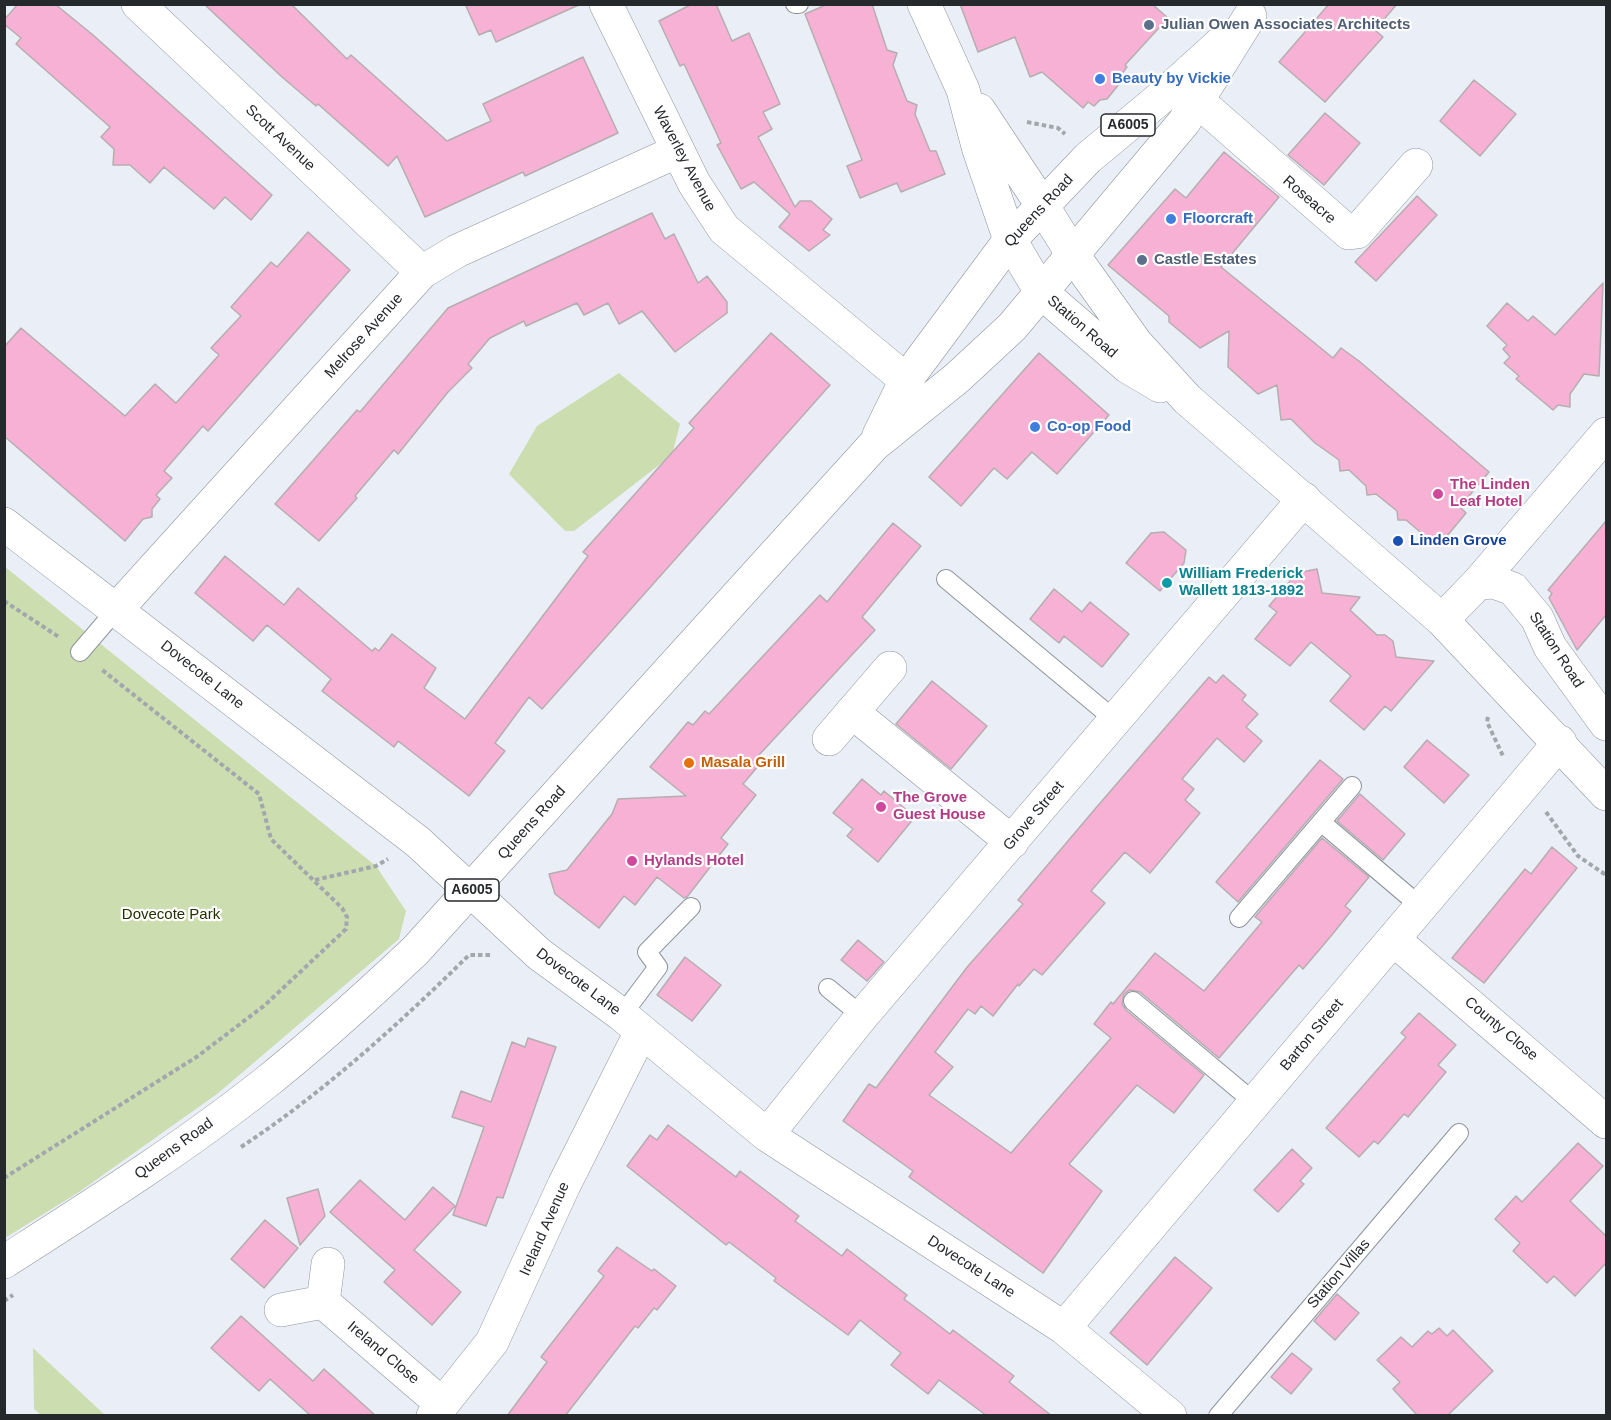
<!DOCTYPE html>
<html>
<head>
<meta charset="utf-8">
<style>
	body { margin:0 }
	#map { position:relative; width:1611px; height:1420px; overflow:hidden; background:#eaeff7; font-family:Helvetica,sans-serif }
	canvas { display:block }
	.frame { position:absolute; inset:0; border:6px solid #26292c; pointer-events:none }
</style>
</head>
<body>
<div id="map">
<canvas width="1611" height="1420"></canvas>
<div class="frame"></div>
</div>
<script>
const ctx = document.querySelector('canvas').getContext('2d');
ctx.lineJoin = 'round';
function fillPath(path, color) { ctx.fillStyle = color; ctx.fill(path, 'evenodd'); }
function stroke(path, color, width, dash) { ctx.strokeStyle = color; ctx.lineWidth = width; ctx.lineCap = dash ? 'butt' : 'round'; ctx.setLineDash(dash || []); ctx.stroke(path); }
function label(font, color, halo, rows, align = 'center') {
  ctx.font = font + ' Helvetica,sans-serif'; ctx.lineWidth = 4.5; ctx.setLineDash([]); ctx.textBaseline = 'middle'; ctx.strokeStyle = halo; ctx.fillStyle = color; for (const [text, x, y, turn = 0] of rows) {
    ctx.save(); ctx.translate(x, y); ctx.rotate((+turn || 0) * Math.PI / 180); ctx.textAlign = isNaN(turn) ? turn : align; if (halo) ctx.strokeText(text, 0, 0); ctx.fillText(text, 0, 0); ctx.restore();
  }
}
fillPath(new Path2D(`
	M 619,373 L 680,424 L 672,455 L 574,531 L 565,531 L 509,474 L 537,426 Z
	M 4,566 L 376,866 L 406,911 L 399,939 L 217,1094 L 79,1192 L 5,1238 Z
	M 33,1348 L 105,1415 L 41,1415 L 34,1409 Z`), '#ccddb0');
const building = new Path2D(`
	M 18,4 L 55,4 L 93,35 L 272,195 L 251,220 L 225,197 L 214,209 L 164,167 L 150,183 L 130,165 L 113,165 L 114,149 L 101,137 L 110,127 L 16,44 L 21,38 L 4,24 L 4,20 Z
	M 204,4 L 291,4 L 347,59 L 351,55 L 447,141 L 491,121 L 483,104 L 583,57 L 618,133 L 525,176 L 523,172 L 425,217 L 397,156 L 388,166 L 318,104 L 316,106 L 282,77 Z
	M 465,4 L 581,4 L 496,42 L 491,30 L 479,35 Z
	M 692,4 L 716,4 L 732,41 L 749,33 L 780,104 L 763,112 L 772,129 L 758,137 L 795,207 L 800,201 L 811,201 L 832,219 L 823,230 L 830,235 L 809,251 L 779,227 L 790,214 L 754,182 L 741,189 L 717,145 L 721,143 L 684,64 L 680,66 L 659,21 Z
	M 828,4 L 872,4 L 887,50 L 897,53 L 893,65 L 907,101 L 917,105 L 915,114 L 930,151 L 936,151 L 945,174 L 901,192 L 897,183 L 860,198 L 847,166 L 862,160 L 805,14 Z
	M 960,4 L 1152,4 L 1168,18 L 1125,65 L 1127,67 L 1121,75 L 1120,83 L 1107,99 L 1100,100 L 1094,106 L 1088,102 L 1083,108 L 1042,72 L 1030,77 L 1015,37 L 978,52 Z
	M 1329,4 L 1397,4 L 1375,30 L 1383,37 L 1325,102 L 1279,62 Z
	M 1474,80 L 1516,114 L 1480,156 L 1440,121 Z
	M 1325,113 L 1360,143 L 1324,185 L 1288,155 Z
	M 1224,152 L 1279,197 L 1221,267 L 1333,358 L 1341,348 L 1359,361 L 1489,472 L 1460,507 L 1466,513 L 1438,547 L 1406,520 L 1398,520 L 1397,511 L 1376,494 L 1367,495 L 1366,486 L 1349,470 L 1340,471 L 1339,460 L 1315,443 L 1291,419 L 1281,420 L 1277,385 L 1258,394 L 1228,367 L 1229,331 L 1200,348 L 1169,322 L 1169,316 L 1108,265 L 1175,189 L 1186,198 Z
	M 1417,196 L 1437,215 L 1376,281 L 1355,262 Z
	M 652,213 L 665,239 L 674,234 L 698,283 L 707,276 L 727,302 L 727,313 L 675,352 L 642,311 L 619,324 L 608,303 L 584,315 L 577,303 L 526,326 L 524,321 L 490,338 L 468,364 L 472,368 L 448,392 L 398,454 L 394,450 L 355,496 L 357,498 L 319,541 L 275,504 L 357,410 L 360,412 L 448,308 Z
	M 308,232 L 350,270 L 208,431 L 203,426 L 164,471 L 172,478 L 156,495 L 160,499 L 152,509 L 152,517 L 143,519 L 125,541 L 4,436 L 4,347 L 21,328 L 125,416 L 155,384 L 176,403 L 219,355 L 211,348 L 241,316 L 231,307 L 271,262 L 277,267 Z
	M 1603,283 L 1599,376 L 1584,374 L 1570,394 L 1570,407 L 1558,405 L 1553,410 L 1516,379 L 1519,376 L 1504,363 L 1510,357 L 1503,349 L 1507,345 L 1487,326 L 1507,303 L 1528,321 L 1533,316 L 1555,335 Z
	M 771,333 L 830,385 L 542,709 L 529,697 L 495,743 L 505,751 L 469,796 L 398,741 L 394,747 L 322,691 L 331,679 L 267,625 L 253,641 L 195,593 L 225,556 L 284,605 L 298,588 L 372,651 L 375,648 L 379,651 L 392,634 L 436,668 L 424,688 L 465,719 L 588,556 L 583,552 L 694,428 L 689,423 Z
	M 1039,353 L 1109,415 L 1057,474 L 1032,452 L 1007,479 L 994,468 L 961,506 L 929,477 Z
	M 1606,521 L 1606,615 L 1577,650 L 1549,598 L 1552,593 L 1548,590 Z
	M 893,523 L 921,546 L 862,617 L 875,630 L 759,755 L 764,759 L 743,784 L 756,795 L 721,838 L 728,844 L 687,897 L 684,898 L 657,877 L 635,905 L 624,896 L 599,928 L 555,894 L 549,874 L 567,870 L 612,814 L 618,799 L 686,796 L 650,767 L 688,722 L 693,725 L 705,711 L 709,714 L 820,595 L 827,602 Z
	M 1164,532 L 1186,550 L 1184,563 L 1160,591 L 1126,563 L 1151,533 Z
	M 1317,569 L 1322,593 L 1360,597 L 1350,610 L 1377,635 L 1385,635 L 1393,641 L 1396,657 L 1434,661 L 1391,711 L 1385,706 L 1364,730 L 1330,701 L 1351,676 L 1311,642 L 1290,666 L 1255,639 L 1277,612 L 1269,606 L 1297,573 Z
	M 1054,589 L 1082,612 L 1090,602 L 1129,634 L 1102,667 L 1064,636 L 1059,643 L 1030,619 Z
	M 1223,675 L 1246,695 L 1242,700 L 1258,714 L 1246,727 L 1262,741 L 1244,762 L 1217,738 L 1182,779 L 1194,789 L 1185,800 L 1200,813 L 1150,873 L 1125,852 L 1091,891 L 1105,903 L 1042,975 L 1034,969 L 1019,986 L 1018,984 L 993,1016 L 981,1006 L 975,1014 L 968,1009 L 935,1052 L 953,1067 L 929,1095 L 1011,1153 L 1111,1038 L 1094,1024 L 1111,1002 L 1113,1004 L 1155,953 L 1204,991 L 1262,922 L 1255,917 L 1322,838 L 1369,877 L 1345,906 L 1351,911 L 1331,936 L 1303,969 L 1299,965 L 1219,1058 L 1140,992 L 1130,990 L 1124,994 L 1122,1004 L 1126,1010 L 1204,1075 L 1174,1113 L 1137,1085 L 1069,1164 L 1102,1191 L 1043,1273 L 909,1177 L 913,1171 L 843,1121 L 869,1084 L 876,1088 L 968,966 L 1023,904 L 1018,900 L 1095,809 L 1209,677 L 1216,683 Z
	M 932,681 L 987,726 L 951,769 L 896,724 Z
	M 1427,740 L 1469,775 L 1444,803 L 1404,767 Z
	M 1320,760 L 1343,779 L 1238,902 L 1216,882 Z
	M 862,779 L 881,795 L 884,791 L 915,817 L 878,862 L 847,836 L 853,829 L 833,813 Z
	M 1360,794 L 1405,834 L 1383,860 L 1337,821 Z
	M 1552,847 L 1577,868 L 1484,983 L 1452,958 L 1525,869 L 1531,874 Z
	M 858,940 L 884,962 L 867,981 L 841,960 Z
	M 685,957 L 721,985 L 692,1021 L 657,995 Z
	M 1419,1013 L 1456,1045 L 1438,1065 L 1446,1072 L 1408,1117 L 1404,1114 L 1378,1144 L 1374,1141 L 1359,1157 L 1326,1128 L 1406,1037 L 1401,1033 Z
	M 528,1038 L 556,1047 L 503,1198 L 497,1197 L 486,1226 L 453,1215 L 484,1127 L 452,1117 L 461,1091 L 491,1102 L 512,1042 L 525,1047 Z
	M 668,1125 L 736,1177 L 740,1171 L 799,1216 L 795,1221 L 842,1256 L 847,1249 L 907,1295 L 904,1299 L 928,1317 L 950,1334 L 953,1330 L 1014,1376 L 1009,1382 L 1052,1416 L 987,1416 L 939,1380 L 928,1394 L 891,1365 L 901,1353 L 860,1320 L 848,1335 L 774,1281 L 776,1278 L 729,1242 L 726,1245 L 627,1166 L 650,1135 L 657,1140 Z
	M 1578,1143 L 1603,1166 L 1570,1201 L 1606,1236 L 1606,1263 L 1575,1296 L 1554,1276 L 1547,1283 L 1513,1251 L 1520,1243 L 1495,1219 L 1516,1196 L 1522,1202 Z
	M 1292,1149 L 1312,1168 L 1300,1181 L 1304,1184 L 1278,1212 L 1254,1190 Z
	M 360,1180 L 405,1220 L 433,1187 L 455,1206 L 414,1250 L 461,1292 L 432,1325 L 384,1282 L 395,1270 L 330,1212 Z
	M 318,1189 L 325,1216 L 300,1245 L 287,1198 Z
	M 265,1220 L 298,1248 L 264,1288 L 231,1259 Z
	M 617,1247 L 652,1271 L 654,1269 L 676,1286 L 657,1310 L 654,1308 L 638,1328 L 635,1326 L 565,1416 L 507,1416 L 547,1362 L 541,1357 L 604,1276 L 598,1271 Z
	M 1175,1257 L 1212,1288 L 1147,1365 L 1110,1333 Z
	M 1337,1294 L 1359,1313 L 1335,1340 L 1314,1321 Z
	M 241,1316 L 313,1381 L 324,1369 L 376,1416 L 311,1416 L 270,1379 L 259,1391 L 211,1348 Z
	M 1439,1328 L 1447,1336 L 1453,1330 L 1493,1371 L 1447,1416 L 1418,1416 L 1393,1389 L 1400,1382 L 1377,1360 L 1401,1337 L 1412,1347 L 1428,1331 L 1432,1334 Z
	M 1292,1353 L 1312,1369 L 1291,1394 L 1271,1377 Z`);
fillPath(building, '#f6b1d4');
stroke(building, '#b6adb1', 1.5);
const service = new Path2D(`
	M 795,4 L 799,4
	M 946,579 L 1115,720
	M 80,652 L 116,610
	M 1321,822 L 1420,906
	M 1239,918 L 1352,786
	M 828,988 L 862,1016
	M 1133,1001 L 1255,1103
	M 622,1015 L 658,967 L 647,952 L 691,907
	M 1218,1416 L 1459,1133`);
const minor = new Path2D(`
	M 138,4 L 422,272
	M 606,4 L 694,183 L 724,229 L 906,380
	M 1198,101 L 1349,233 L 1357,232 L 1416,165
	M 4,524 L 418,842 L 539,954 L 622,1015 L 767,1135 L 1064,1328 L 1170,1416
	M 1478,583 L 1606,434
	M 116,610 L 422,272 L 457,251 L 678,151
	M 852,712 L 1012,842
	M 829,739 L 890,668
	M 1393,939 L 1606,1122
	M 767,1135 L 862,1016 L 1304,499
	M 323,1302 L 442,1404
	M 281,1310 L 323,1302 L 328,1264
	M 1064,1328 L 1560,742
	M 433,1416 L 492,1342 L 564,1185 L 641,1032`);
const tertiary = new Path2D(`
	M 1042,205 L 1073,255 L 1136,343 L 1187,399 L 1442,620 L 1606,794
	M 1041,292 L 1128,367 L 1160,386
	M 1442,620 L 1478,583 L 1494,582 L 1513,589 L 1537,618 L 1550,647 L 1606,724`);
const secondary = new Path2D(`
	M 924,4 L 963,90 L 979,150 L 1010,240 L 1041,292
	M 979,110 L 1042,205`);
const primary = new Path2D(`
	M 879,435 L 906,380 L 1010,240 L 1088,158 L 1158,100 L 1221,43
	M 4,1262 C 93,1205 182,1149 264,1084 C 317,1042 366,997 415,951 L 874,445 L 957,378 L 1012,327 L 1184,122 L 1250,16`);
stroke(service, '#8f949b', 20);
stroke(minor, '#8f949b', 34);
stroke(tertiary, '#8f949b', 34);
stroke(secondary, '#8f949b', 34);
stroke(primary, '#8f949b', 34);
stroke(new Path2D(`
	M 1027,122 L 1058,128 L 1065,134
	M 4,601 L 59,637
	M 1488,717 L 1487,722 L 1503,756
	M 1546,812 L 1578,856 L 1606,875
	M 315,880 L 376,866 L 388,859
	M 241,1147 C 323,1093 399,1024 469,955 L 490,955
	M 4,1178 L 198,1056 L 265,1005 L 346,929 L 347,917 L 342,908 L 271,839 L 259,794 L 101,669
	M 4,1301 L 13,1295`), '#a2a6ad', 4, [4.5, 3]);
stroke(service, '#fff', 18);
stroke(minor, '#fff', 33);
stroke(tertiary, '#fff', 33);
stroke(secondary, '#fff', 33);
stroke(primary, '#fff', 33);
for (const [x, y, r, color] of [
	[1149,25,6,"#5c6f8a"],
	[1100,79,6,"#3f7fe0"],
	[1171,219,6,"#3f7fe0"],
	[1142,260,6,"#5c6f8a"],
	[1035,427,6,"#3f7fe0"],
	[1438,494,6,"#d1479c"],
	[1398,541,6,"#1a4fb4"],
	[1167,583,6,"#0f9aa8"],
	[689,763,6,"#e8710a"],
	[881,807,6,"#d1479c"],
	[632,861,6,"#d1479c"]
]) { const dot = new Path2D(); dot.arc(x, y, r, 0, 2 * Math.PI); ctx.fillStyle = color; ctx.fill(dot); stroke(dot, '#fff', 2); }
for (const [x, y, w] of [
	[1128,125,54],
	[472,890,54]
]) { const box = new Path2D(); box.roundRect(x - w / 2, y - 11, w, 22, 4.5); ctx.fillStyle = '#fff'; ctx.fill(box); stroke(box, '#26292c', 1.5); }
label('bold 14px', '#26292c', null, [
	["A6005",1128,125],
	["A6005",472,890]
]);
label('bold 15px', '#4e5e75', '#fff', [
	["Julian Owen Associates Architects",1161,25],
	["Castle Estates",1154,260]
], 'left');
label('bold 15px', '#366cbe', '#fff', [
	["Beauty by Vickie",1112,79],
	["Floorcraft",1183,219],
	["Co-op Food",1047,427]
], 'left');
label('15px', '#26292c', '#fff', [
	["Scott Avenue",280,138,43],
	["Waverley Avenue",684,159,62],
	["Roseacre",1309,200,41],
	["Queens Road",1039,211,-47],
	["Station Road",1082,327,41],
	["Melrose Avenue",364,336,-48],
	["Station Road",1556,650,57],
	["Dovecote Lane",202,675,38],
	["Grove Street",1034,816,-50],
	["Queens Road",532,823,-48],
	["Dovecote Lane",578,982,37],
	["County Close",1501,1029,40],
	["Barton Street",1312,1035,-50],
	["Queens Road",174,1149,-36],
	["Ireland Avenue",545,1229,-66],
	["Dovecote Lane",971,1267,33],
	["Station Villas",1339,1274,-49],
	["Ireland Close",383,1353,40]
]);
label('bold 15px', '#b23c85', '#fff', [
	["The Linden",1450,485],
	["Leaf Hotel",1450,502],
	["The Grove",893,798],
	["Guest House",893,815],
	["Hylands Hotel",644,861]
], 'left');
label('bold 15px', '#164399', '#fff', [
	["Linden Grove",1410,541]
], 'left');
label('bold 15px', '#0d838f', '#fff', [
	["William Frederick",1179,574],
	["Wallett 1813-1892",1179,591]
], 'left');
label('bold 15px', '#c56008', '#fff', [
	["Masala Grill",701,763]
], 'left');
label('15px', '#233000', '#fff', [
	["Dovecote Park",171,915]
]);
</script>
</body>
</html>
